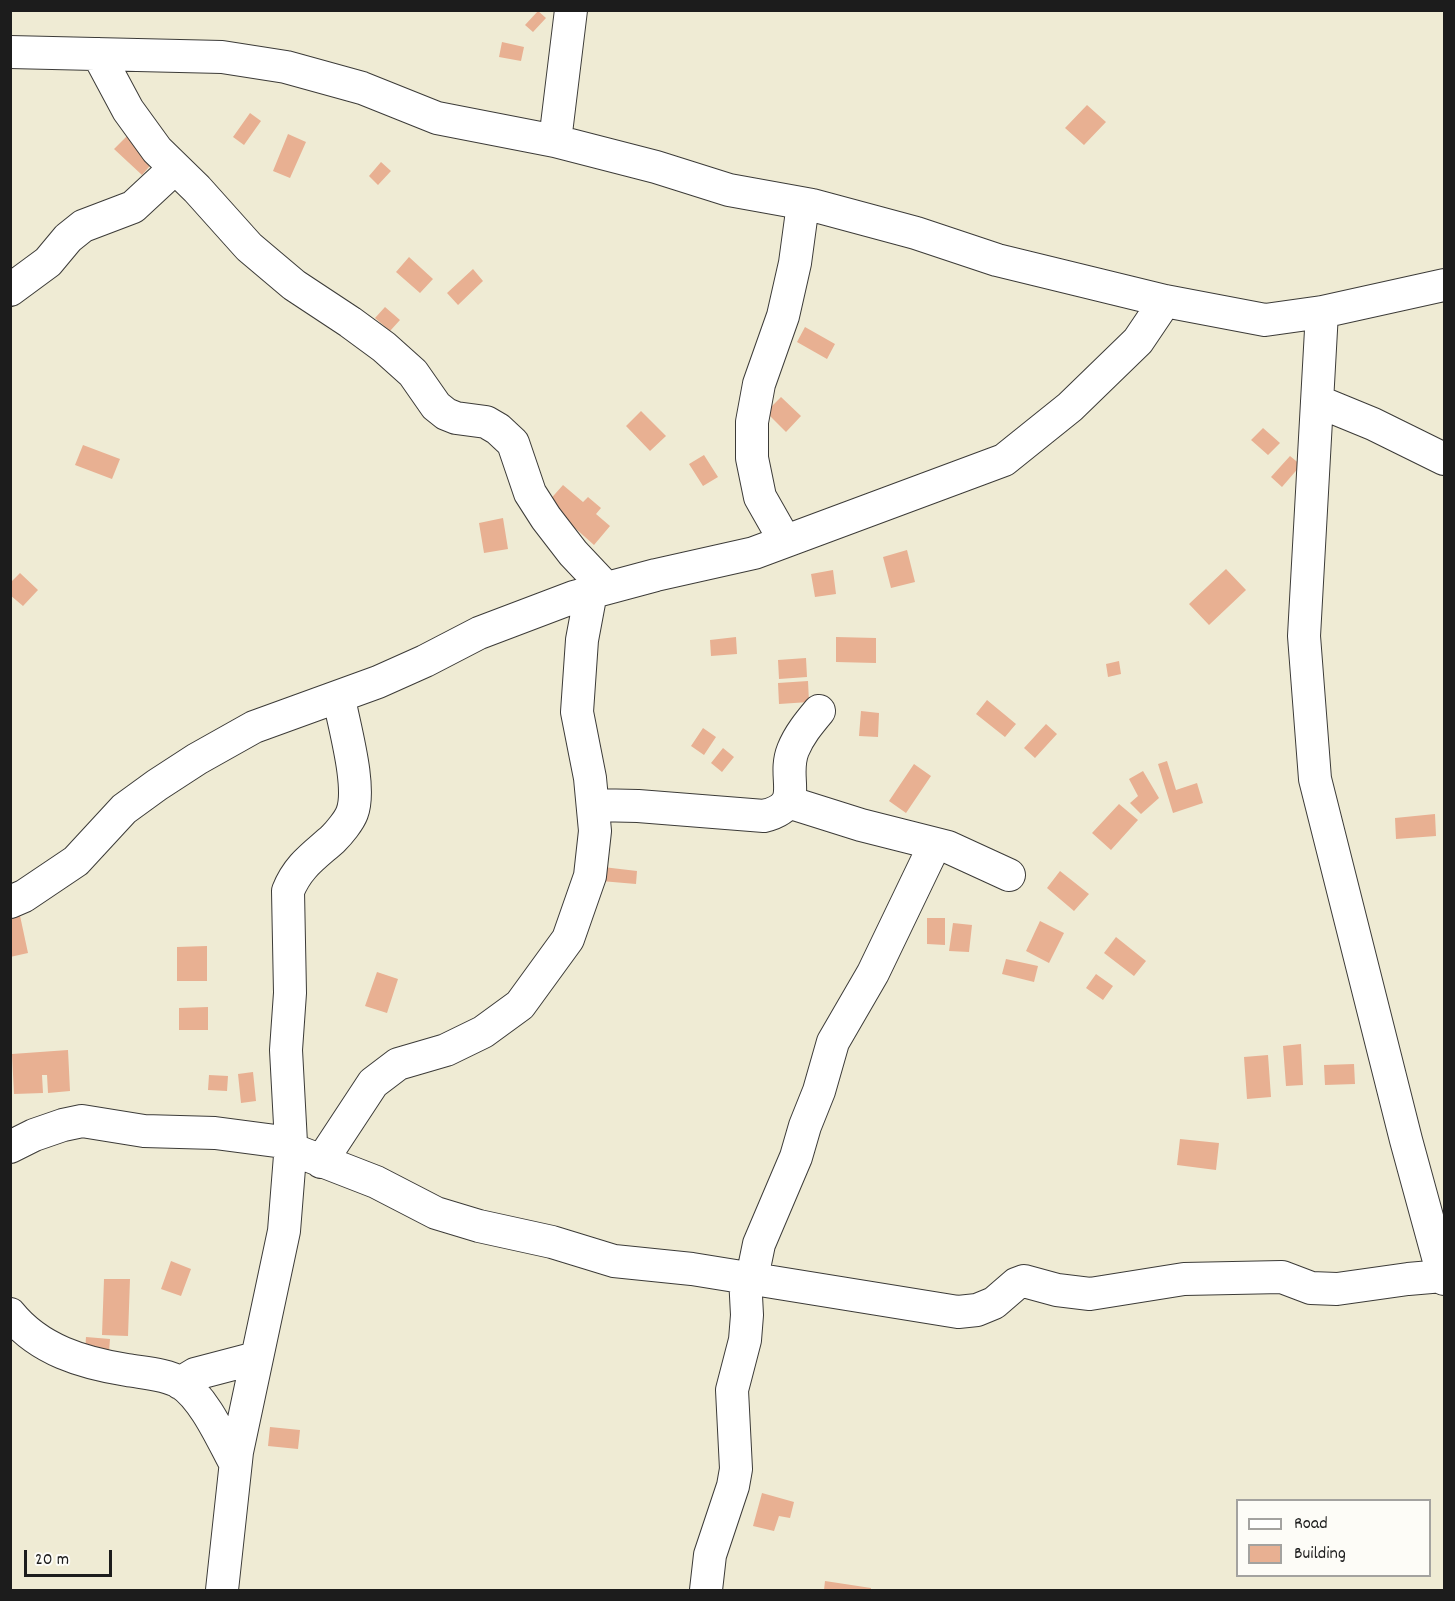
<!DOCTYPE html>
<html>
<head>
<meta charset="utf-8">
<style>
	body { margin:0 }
	#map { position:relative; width:1455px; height:1601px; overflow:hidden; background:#efebd4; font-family:Dekko,sans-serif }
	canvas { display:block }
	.frame { position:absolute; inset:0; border:12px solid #1c1c1c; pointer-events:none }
	.legend { position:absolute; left:1236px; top:1499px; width:195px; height:78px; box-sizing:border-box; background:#fdfcf7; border:2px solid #a3a29f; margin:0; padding:8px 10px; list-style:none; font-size:18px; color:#1c1c1c }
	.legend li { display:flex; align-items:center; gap:12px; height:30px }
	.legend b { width:30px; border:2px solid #a3a29f }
	.scale { position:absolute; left:24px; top:1550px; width:88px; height:27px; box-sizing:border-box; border:3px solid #1c1c1c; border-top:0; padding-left:8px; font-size:18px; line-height:21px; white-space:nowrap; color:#1c1c1c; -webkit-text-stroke:4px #fdfcf7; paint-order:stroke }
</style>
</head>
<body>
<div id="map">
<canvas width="1455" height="1601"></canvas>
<div class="frame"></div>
<ul class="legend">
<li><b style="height:8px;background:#fff"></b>Road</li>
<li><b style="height:16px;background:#e8b092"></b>Building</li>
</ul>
<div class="scale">20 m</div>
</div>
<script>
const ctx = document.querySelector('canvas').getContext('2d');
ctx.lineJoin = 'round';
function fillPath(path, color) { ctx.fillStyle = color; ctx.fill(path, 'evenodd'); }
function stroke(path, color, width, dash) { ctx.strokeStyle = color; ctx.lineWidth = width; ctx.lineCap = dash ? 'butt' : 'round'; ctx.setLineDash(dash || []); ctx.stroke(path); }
fillPath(new Path2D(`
	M 538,11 L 546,18 L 533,32 L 525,25 Z
	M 502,42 L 524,47 L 521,61 L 499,57 Z
	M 1087,105 L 1106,122 L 1084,145 L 1065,128 Z
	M 250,113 L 261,121 L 244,145 L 233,137 Z
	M 288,134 L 306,142 L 290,178 L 273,171 Z
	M 128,135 L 155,160 L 142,175 L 114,149 Z
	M 381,162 L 391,171 L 378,185 L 369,176 Z
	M 409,257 L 433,279 L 420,293 L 396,272 Z
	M 473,269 L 483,281 L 458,305 L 447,293 Z
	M 385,307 L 400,320 L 390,331 L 375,318 Z
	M 805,327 L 835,344 L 827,359 L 797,342 Z
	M 781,397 L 801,416 L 786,432 L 766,412 Z
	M 641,411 L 666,436 L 650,451 L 626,426 Z
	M 1263,428 L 1280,443 L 1268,455 L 1251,440 Z
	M 83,445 L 120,459 L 112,479 L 75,465 Z
	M 704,455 L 718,477 L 703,486 L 689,464 Z
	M 1290,456 L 1301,465 L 1282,487 L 1271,477 Z
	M 563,485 L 583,502 L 588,497 L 601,508 L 596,514 L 610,526 L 594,545 L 547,503 Z
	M 503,518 L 508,549 L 484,553 L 479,523 Z
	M 907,550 L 915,582 L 891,588 L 883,557 Z
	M 1226,569 L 1246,590 L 1209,625 L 1189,604 Z
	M 833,570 L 836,594 L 815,597 L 811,574 Z
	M 20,573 L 38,590 L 23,606 L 10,595 L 10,583 Z
	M 736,637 L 737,654 L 711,656 L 710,640 Z
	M 836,637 L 876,638 L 876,663 L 836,662 Z
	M 806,658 L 807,677 L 779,679 L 778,660 Z
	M 1119,661 L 1121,674 L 1108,677 L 1106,664 Z
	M 808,681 L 809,702 L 779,704 L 778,683 Z
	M 987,700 L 1016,724 L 1005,737 L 976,714 Z
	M 861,711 L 879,713 L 878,737 L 859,736 Z
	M 1046,724 L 1057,734 L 1035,758 L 1024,748 Z
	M 703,728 L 716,737 L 704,755 L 691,746 Z
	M 723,748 L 734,757 L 722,772 L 711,763 Z
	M 1167,761 L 1176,790 L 1197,783 L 1203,803 L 1173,813 L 1158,764 Z
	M 914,764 L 931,776 L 906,813 L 889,801 Z
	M 1143,771 L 1159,798 L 1141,814 L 1130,803 L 1138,796 L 1129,779 Z
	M 1119,804 L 1138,820 L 1111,850 L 1092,833 Z
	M 1435,814 L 1436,836 L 1396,839 L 1395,818 Z
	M 603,867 L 637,871 L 636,884 L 601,881 Z
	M 1060,871 L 1089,894 L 1074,911 L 1047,888 Z
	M 19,911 L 28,953 L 10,957 L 10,913 Z
	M 927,918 L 945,918 L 945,945 L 927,944 Z
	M 1040,921 L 1064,933 L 1049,963 L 1026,951 Z
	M 953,923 L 972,925 L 969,952 L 949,951 Z
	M 1116,937 L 1146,961 L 1134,976 L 1104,953 Z
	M 207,946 L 207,981 L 177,981 L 177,947 Z
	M 1006,959 L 1038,966 L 1034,982 L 1002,974 Z
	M 377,972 L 398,979 L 387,1013 L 365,1006 Z
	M 1096,974 L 1113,986 L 1103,1000 L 1086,988 Z
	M 208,1007 L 208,1030 L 179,1030 L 179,1008 Z
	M 1301,1044 L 1303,1085 L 1286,1086 L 1283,1046 Z
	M 68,1050 L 70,1091 L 48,1093 L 47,1075 L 42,1075 L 43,1093 L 14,1094 L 12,1054 Z
	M 1268,1055 L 1271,1097 L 1247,1099 L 1244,1057 Z
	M 1354,1064 L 1355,1084 L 1325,1085 L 1324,1065 Z
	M 253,1072 L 256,1101 L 241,1103 L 238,1074 Z
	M 209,1075 L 228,1076 L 227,1091 L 208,1090 Z
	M 1180,1139 L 1219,1143 L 1216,1170 L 1177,1165 Z
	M 171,1261 L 191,1269 L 181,1296 L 161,1289 Z
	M 104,1279 L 130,1279 L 128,1336 L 102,1335 Z
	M 86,1337 L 110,1339 L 109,1352 L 85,1351 Z
	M 270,1427 L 300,1430 L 298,1449 L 268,1446 Z
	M 762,1493 L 794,1502 L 790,1518 L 779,1516 L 774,1531 L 753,1526 Z
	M 825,1581 L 871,1588 L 871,1590 L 824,1590 Z`), '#e8b092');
const minor = new Path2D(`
	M 10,52 L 222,57 L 286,67 L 362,88 L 437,118 L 555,141 L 656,167 L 729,190 L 812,205 L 916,233 L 997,260 L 1165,301 L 1265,320 L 1322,312 L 1444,285
	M 98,54 L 128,110 L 157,150 L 197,189 L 249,247 L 294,285 L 350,322 L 384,347 L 413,373 L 436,406 L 446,414 L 456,418 L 486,422 L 498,429 L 513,443 L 530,493 L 546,518 L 573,553 L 606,588
	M 555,141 L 571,10
	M 10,290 L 48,262 L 68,238 L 83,226 L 133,207 L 175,168
	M 1322,312 L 1304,636 L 1315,779 L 1406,1140 L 1444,1279
	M 1317,401 L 1373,424 L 1444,459
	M 785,541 L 760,497 L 752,458 L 752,422 L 759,384 L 783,316 L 795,263 L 803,204
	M 788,802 L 861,825 L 948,847 L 1009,875
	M 593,805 L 638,806 L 764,816 C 807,805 781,780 793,750 C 799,735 809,723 819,711
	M 10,902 L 24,896 L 76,861 L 124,809 L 157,785 L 197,759 L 254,727 L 378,682 L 425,661 L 479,633 L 574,597 L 656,575 L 754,553 L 1004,460 L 1070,407 L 1138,341 L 1165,301
	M 10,1147 L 34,1135 L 63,1125 L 82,1121 L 144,1131 L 215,1133 L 291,1143
	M 291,1149 L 376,1182 L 436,1213 L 479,1226 L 552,1242 L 614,1261 L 692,1269 L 958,1312 L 977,1310 L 994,1303 L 1016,1284 L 1024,1281 L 1057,1290 L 1090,1294 L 1184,1279 L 1282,1277 L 1311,1288 L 1337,1289 L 1408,1279 L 1443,1276
	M 321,1162 L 373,1083 L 398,1064 L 446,1050 L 483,1032 L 520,1005 L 568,939 L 590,876 L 595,831 L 590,778 L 577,712 L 582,640 L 591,592
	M 752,1278 L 759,1244 L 796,1157 L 805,1126 L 819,1091 L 833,1042 L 873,973 L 935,844
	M 10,1314 C 39,1350 83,1363 127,1370 C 144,1373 166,1374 181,1383 C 204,1398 222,1439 235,1463
	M 180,1383 L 195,1374 L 256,1358
	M 222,1590 L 237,1452 L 284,1231 L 291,1143 L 286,1050 L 290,993 L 288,891 C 298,866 314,856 333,839 C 339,833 349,821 352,813 C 362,787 344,726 339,698
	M 706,1590 L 710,1555 L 733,1486 L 736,1469 L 732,1390 L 745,1340 L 747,1315 L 745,1277`);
stroke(minor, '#3c3b38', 34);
stroke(minor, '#fff', 32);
</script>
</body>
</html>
